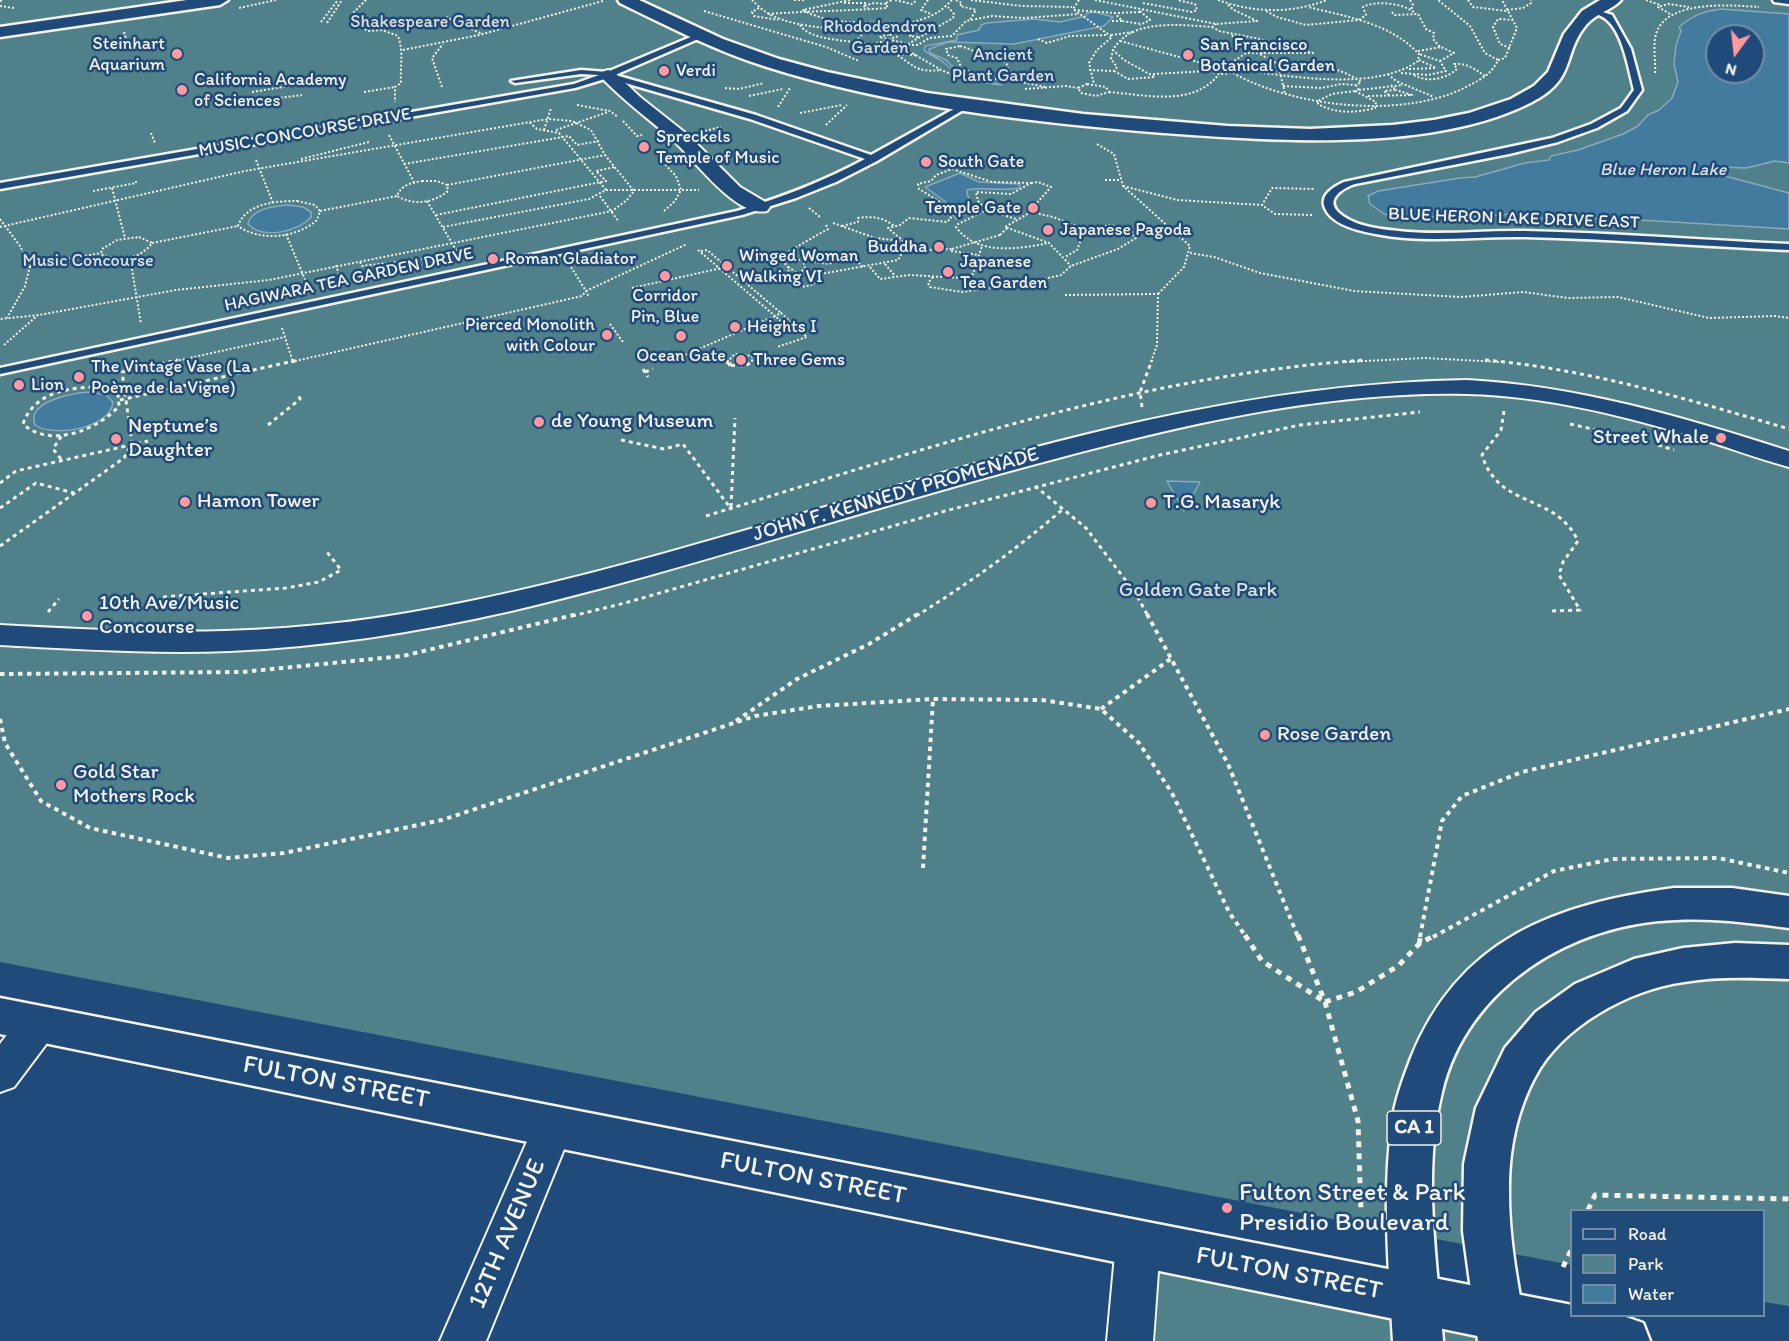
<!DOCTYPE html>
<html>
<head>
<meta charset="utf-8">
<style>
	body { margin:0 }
	#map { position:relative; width:1789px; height:1341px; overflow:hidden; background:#1f4a7a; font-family:Itim,sans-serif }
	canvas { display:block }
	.legend { position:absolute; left:1570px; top:1209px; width:195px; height:108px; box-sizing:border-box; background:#1f4a7a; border:2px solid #748da6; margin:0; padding:8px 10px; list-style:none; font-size:18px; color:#f4f1e8 }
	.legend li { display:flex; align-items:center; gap:12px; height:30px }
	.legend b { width:30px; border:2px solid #748da6 }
	.north { position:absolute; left:1705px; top:24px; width:60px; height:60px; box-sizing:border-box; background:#1f4a7a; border:2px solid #748da6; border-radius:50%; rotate:195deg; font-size:16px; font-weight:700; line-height:24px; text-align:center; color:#f4f1e8 }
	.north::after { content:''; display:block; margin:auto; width:21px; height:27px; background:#ff9aa2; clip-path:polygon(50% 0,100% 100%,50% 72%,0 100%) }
</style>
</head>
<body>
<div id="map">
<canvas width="1789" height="1341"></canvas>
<ul class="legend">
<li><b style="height:8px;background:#1f4a7a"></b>Road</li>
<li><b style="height:16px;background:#508089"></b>Park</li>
<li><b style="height:16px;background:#437b9f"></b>Water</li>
</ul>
<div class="north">N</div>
</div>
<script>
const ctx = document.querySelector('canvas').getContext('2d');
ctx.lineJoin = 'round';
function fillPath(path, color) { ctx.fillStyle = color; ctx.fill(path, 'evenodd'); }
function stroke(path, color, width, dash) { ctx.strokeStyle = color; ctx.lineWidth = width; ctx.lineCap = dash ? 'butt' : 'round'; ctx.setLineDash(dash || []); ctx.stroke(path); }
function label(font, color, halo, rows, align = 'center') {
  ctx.font = font + ' Itim,sans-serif'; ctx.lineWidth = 5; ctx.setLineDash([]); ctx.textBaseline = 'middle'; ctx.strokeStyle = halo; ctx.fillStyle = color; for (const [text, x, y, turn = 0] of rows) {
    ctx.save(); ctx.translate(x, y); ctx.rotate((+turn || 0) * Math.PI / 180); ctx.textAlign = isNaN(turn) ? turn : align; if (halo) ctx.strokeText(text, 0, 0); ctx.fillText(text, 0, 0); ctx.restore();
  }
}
fillPath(new Path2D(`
	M 0,0 L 1789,0 L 1789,1306 L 1764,1302 L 1764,1210 L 1572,1210 L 1571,1265 L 0,962 ZM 1717,36 L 1753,36 L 1753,72 L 1717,72 Z
	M 1138,1244 L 1624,1341 L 1131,1341 Z`), '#508089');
const water = new Path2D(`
	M 1721,9 L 1789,14 L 1789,163 L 1775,161 L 1746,168 L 1719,167 L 1714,170 L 1721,175 L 1789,193 L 1789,229 L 1623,219 L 1541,218 L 1510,214 L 1477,217 L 1397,217 L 1384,214 L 1370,204 L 1368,196 L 1378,191 L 1460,178 L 1475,177 L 1525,163 L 1549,160 L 1551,156 L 1578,150 L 1623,134 L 1638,126 L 1648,115 L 1659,110 L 1672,98 L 1678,82 L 1674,64 L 1676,45 L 1681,31 L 1679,27 C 1692,16 1703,11 1721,9 ZM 1717,36 L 1753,36 L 1753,72 L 1717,72 Z
	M 1095,12 L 1113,17 L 1104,26 L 1014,44 L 948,42 L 929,49 L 930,53 L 946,60 L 958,72 L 969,77 L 1002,85 C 977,83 962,78 944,63 C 939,58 929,55 924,50 L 925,46 L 957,40 L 957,35 L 979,30 L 981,25 L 987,23 L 1034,19 L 1060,22 L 1086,16 L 1087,13 Z
	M 960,173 L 979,182 L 1020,184 L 1019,188 C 1001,192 983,186 967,190 C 966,198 973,202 973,210 L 956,219 L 946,206 L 946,202 L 925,187 Z
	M 287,205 L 303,207 L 311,212 L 311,217 C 298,232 262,240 248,224 C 251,209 274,206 287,205 Z
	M 91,392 L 106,395 L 113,402 C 111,428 54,438 35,425 C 25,401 76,392 91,392 Z
	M 1167,481 L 1200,482 L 1184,511 Z`);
fillPath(water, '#437b9f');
stroke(water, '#8aaabc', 1.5);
const lane = new Path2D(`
	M 1773,0 L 1789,0 L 1789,4 L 1774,2 Z
	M 1590,8 L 1612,15 L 1631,49 L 1642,90 L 1627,111 L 1597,128 L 1558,142 L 1509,154 L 1355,184 C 1343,188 1325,199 1338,212 C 1353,226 1378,229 1398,231 C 1440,236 1483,230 1525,231 C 1613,233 1701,240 1789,244 L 1789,250 C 1701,246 1613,239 1525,237 C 1476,236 1425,244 1376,234 C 1359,231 1332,225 1325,208 C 1319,195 1335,186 1344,182 L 1552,138 L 1591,124 L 1621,108 L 1634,90 C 1629,71 1623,33 1607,20 C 1603,16 1596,14 1590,12 Z
	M 698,34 L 705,36 L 615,75 L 756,115 L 871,155 L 963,104 L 970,106 L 877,161 L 836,182 L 796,198 L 742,215 L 0,374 L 0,368 L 737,211 C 782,197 823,182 865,159 L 750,119 L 608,78 L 575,88 L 0,189 L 0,183 L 574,84 L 599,75 L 581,74 L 515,83 L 511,81 L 581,70 L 607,72 Z`);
const street = new Path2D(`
	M 608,70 L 614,72 L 640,97 L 688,135 L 740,187 L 767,203 L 770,207 L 767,211 C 737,218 696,162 676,143 C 652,121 626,103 602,78 L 600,75 L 602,72 Z
	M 1467,380 C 1578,386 1683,417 1789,451 L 1789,467 C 1759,459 1730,448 1701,439 C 1625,416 1547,396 1467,394 C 1326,391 1186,424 1051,460 C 871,507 693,568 511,611 C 419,632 324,647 230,651 C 153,654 76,649 0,645 L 0,625 C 75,629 150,633 225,631 C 308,629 391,618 471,601 C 804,532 1123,385 1467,380 Z
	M 39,1006 L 53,1011 L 58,1023 L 53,1035 L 14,1087 L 0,1092 L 0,1044 L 25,1011 Z
	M 553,1108 L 567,1114 L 573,1127 L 486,1341 L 440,1341 L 539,1114 Z
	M 1138,1223 L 1153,1229 L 1160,1244 L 1153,1341 L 1107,1341 L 1116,1244 L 1123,1229 Z`);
const secondary = new Path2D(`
	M 187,0 L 228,0 L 220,5 L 0,37 L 0,27 Z
	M 618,0 L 639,0 L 723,39 L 779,59 L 827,72 L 927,93 L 1083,114 L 1227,126 L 1310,129 L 1393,125 L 1434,120 L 1469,113 L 1511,99 L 1534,86 L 1548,72 L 1564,34 L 1582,11 L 1600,0 L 1621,0 C 1612,10 1596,13 1586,25 C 1562,54 1577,79 1532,102 C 1433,153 1273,141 1164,133 C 1030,122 893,107 764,66 C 714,50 667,26 620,3 Z
	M 0,998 L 1572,1305 L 1572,1316 L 1623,1316 L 1643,1323 L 1650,1341 L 1502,1341 L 0,1034 Z`);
const highway = new Path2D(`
	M 1674,888 L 1732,888 L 1789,896 L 1789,928 C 1751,923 1714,918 1676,920 C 1572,923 1467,987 1442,1092 C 1422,1173 1437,1260 1443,1341 L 1393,1341 C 1389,1269 1382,1195 1392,1123 C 1395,1100 1403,1079 1411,1058 C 1459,938 1556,904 1674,888 Z
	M 1735,943 L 1789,945 L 1789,979 C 1754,978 1719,976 1684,982 C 1628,990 1562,1026 1535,1077 C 1517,1110 1509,1150 1509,1187 C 1508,1239 1519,1290 1528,1341 L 1478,1341 L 1463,1231 L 1464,1164 L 1476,1108 L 1505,1048 L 1536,1012 L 1575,984 L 1634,959 L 1683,948 Z`);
stroke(lane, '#f4f1e8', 5);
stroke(street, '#f4f1e8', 4);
stroke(secondary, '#f4f1e8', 5);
stroke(highway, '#f4f1e8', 5);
stroke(new Path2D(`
	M 366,0 L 353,13 L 355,23 L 368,31 L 382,30 L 398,36 C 404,52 400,66 401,83 L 395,87 L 395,102
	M 752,0 C 756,4 761,9 766,12 C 800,35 903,34 938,12 C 943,9 948,4 952,0
	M 794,0 L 804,0
	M 850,0 L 803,10 C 834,27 866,21 900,23
	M 895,0 L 912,4 L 917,0
	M 928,0 L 921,10 L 931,14
	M 956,0 L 962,3 L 960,6 L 976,10 L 970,20
	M 971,0 L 1022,6 L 1072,7
	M 1079,0 L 1073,9 L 1112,37 L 1097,50 L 1089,63 L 1094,84
	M 1095,0 L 1216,24 L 1257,21 L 1234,10 L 1227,4
	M 1218,0 C 1255,13 1290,14 1327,0
	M 1410,0 L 1413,5 L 1411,10
	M 1468,0 L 1473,7 L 1507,11
	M 1646,0 L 1660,5
	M 0,1 L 4,0
	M 844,3 L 867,3
	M 886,3 L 892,0
	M 1143,3 L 1192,12 L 1197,10 L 1195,4 L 1177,0
	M 0,6 L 14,8
	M 239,8 L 276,0
	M 759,8 L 752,12 L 754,16 L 778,20
	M 1074,10 L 1115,13
	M 1507,10 L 1523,8 L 1531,3 L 1531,0
	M 704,11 L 826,47 L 859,61
	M 1140,11 L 1150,20 L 1140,25
	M 1266,11 L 1277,17 L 1306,25 L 1359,20 L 1366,15 L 1363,7 C 1376,0 1403,3 1415,13
	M 1140,12 L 1115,13 L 1122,21 L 1141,24
	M 1392,12 L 1394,15 L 1418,14 L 1426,29 L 1434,33 L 1433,39 L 1440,47
	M 768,14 C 808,11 847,11 887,8 L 887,4 L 874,3 L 863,6 L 868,8
	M 1670,14 L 1658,7 L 1668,4 L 1689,7
	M 446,17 L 482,34
	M 1112,21 L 1123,21
	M 321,22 L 338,0
	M 327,23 L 342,0
	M 800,25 C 810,41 849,40 867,44 C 876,46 886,49 894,53 C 914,65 915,73 941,70
	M 890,27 L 890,34 L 879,37 L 908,44 L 953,18 L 954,14 L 948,7
	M 1212,27 L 1219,31 L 1260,39 L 1273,45 L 1313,53 L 1246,53 L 1228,65
	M 892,31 L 913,29 L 914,32 L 910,36 L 918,37
	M 124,32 L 129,49
	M 890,34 L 893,38 L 899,36
	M 1111,35 L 1133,32
	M 1233,35 L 1232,37 L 1245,49 L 1246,53
	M 1038,39 L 1047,43 L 1070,36 L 1108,35
	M 1120,41 L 1209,65
	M 855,42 L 867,29
	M 876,43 L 887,41
	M 908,44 L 907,50 L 941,70 L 965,80
	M 1240,44 L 1267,44
	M 908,45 L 918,45 L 929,38 L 952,36 L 966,21 L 992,16 L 1025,18 L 1079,14
	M 1273,45 L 1260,54 L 1278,64 L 1285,94
	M 960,46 L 972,50 L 976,56 L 1006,62 L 1009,71 L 1018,73 L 1019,77 C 1001,85 980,75 962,69 L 957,58 L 948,55 L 946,49 Z
	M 1510,48 L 1500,44 L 1493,27 L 1498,19 L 1513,20
	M 403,50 L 479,35 L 603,1
	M 1418,51 L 1441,47 L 1454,53 L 1440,61
	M 894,54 L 916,55
	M 1498,60 L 1505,58 L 1517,28 L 1502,0
	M 1211,64 L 1228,65 L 1236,70 C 1226,76 1216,75 1206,68 Z
	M 1278,64 C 1306,63 1338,65 1361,82 L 1356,85 L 1359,90 L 1356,91
	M 1236,69 C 1286,76 1375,92 1418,61 L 1419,54 C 1390,23 1348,17 1308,7
	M 1409,69 L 1436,68 L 1419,60
	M 1089,70 L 1114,71 L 1117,67 L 1111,59 L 1113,50
	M 1114,71 L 1128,79 L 1155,77 L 1124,60 L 1113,50 C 1131,18 1181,25 1212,27 L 1216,24
	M 1280,72 L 1302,70 L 1305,65
	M 1233,73 C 1293,107 1405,120 1468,86 C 1480,80 1492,74 1498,60 L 1485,53 L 1470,26 L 1438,0
	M 1401,73 L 1428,75 L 1446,71 L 1440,61 L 1419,54
	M 1655,73 C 1656,60 1652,44 1657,31 C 1670,0 1731,5 1759,7
	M 1153,74 L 1208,71
	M 1388,74 L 1396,81 L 1434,97
	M 1414,75 C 1427,83 1446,79 1457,69 L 1454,64 C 1467,63 1475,69 1485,76
	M 1012,80 L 1045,87
	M 1087,84 L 1106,87 L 1109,92 L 1096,96 L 1081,93 L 1078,88 Z
	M 1283,86 L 1321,88 L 1341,84 L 1356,85
	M 442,87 L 432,58 L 443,44
	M 725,88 L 739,89 L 764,83
	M 1025,89 L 1066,86 L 1078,88
	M 1359,90 L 1403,85
	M 1355,91 L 1376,102 L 1375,108 C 1356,113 1336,114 1318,104 L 1318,101 L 1332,94 Z
	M 252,92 L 320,81
	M 364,92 L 395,87
	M 1109,92 C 1146,95 1194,107 1219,74
	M 1389,95 L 1384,91 L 1396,90 L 1391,85
	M 749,96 L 783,89
	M 1368,96 L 1412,95 L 1396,90
	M 233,104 L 302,95
	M 577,105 L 610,111 L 618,117
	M 778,107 L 790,88
	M 800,113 L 842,105
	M 623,121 L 637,136 L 642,135
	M 826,125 L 847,105
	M 544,130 L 551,108
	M 556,130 L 608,112
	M 705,131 L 721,127
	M 151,133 L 155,143
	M 389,135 L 414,182
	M 1097,144 L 1114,154 L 1123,186 L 1190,246 L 1184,267 L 1158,294
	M 301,159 L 369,142
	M 256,160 L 273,203
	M 404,164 L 569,136 L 577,145 L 599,141
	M 1105,180 L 1120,180
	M 422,181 L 437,181 L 447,185 L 448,191 C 433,203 414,206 397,196 C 401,185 411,183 422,181 Z
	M 1031,183 L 1038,182 L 1051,187 L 1036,204
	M 447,185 L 605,155
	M 1123,186 L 1177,200 L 1262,205
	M 112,188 L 125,238
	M 606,190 L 699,190
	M 93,191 L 136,183 L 136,181
	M 600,196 L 619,222
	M 297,201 L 315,205 L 320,211 L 317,220 C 297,238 261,242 238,226 C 246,203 276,201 297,201 Z
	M 427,201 L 459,255
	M 809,208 L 820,217
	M 1028,209 L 1031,212 L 1005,227 L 1049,243 L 1071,266
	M 987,210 L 1016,219
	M 320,211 L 397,196
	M 664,211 L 675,201 L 681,190 L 676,176 L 659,158 L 669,156
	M 1031,212 L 1053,217 L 1090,231
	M 436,215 L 606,181 L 596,171 L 615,167
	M 1312,215 L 1275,214 L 1262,205 L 1272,188 L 1314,189
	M 0,219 L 20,246 L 30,266 L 25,286 L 7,318
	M 833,223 L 875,238 L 903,241 L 888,228 L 900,225 L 909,218 L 947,222 L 951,218 L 942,203 L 919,189 L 918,184 L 931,181 L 936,175 L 952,169 L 992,182 L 1031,183 L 1011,194 L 976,192 L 978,201 L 987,210 L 958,224 L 956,227 C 977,256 1018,249 1049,243
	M 826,225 L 828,229 L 779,257 L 829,264 L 840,259 L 854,258 L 863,267
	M 842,226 L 858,222 L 858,218 C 872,216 883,217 894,226
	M 0,227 L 245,171 L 548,119 L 572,121 L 591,130 L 605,155 L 634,191 L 627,200 L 612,211 L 269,280 L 176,290 L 39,315 L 0,319
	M 443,227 L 589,199 L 606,190 L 559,133 L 537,129 L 528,121
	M 286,234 L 309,289
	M 1000,235 L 1008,227
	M 139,237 L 152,243 C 141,259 118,262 101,254 L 102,249 L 117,240 Z
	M 152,243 L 238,226
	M 698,250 L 775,316 L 781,313 L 807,337 L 777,347
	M 701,251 L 707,250 L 781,313
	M 748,251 L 779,257 L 788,267 L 790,285 C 802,288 810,287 820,280 L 821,274 L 898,260 L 903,251 L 952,249
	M 951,251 L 979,255
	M 1190,253 L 1214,257 L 1260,273 L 1354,291 L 1461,297 L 1523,292 L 1568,298 L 1618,297 L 1709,318 L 1775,316 L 1789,318
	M 130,257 L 141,324
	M 360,262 L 362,266 L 437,257
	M 885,264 L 895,276
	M 336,265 L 341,281
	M 30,266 L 101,253
	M 571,267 L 586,291 L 687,244
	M 788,267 L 799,274 L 821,274
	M 870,267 L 880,279 L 910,275 L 961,278 L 973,274 L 982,246
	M 799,274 L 805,268 L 802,255 L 834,253 L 840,259
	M 933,277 L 928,283 L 930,287 L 962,292 L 1031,282 L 1061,275 L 1071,266 L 1118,249 L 1136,238 L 1129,229 L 1110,225 L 1097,228 L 1082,237 L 1077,250 L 1065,257
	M 632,288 L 726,267
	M 1065,295 L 1158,294 L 1157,345 L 1151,362
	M 610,324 L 623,342
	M 282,328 L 293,362
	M 4,345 L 38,315
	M 685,355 L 775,316 L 790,329
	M 171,362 L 285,337
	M 291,362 L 582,296 L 586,291 L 589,297
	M 727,362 L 735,354 L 752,356 L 752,362
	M 736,362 L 740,360
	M 1345,362 L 1425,358 L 1500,362`), '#f4f1e8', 2, [2, 2]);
stroke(new Path2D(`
	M 293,360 L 294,363
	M 727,360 L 728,365 L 746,366 L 753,360
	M 1485,360 C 1589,369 1690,400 1789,429
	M 728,365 L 740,360
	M 643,369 L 648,377
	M 645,372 L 653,369
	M 94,387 L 107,390 L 118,395 L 119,406 C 98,430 50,449 23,424 C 33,394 65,388 94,387 Z
	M 120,400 L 298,360
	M 1142,407 L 1140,392 L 1152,360
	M 1504,411 L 1501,430 L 1482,455 C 1499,510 1555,492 1578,541 L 1563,562 L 1559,575 L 1580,610 L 1549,611
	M 1570,424 L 1619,435
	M 268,425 L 300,399 L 298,394
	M 621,440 L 664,449 L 683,444 L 731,509
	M 1658,445 L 1674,450
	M 61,459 L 53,449 L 62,435
	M 0,483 L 16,471 L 148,441
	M 1035,486 L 1086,528 L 1136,594 L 1148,616
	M 731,507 L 735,418
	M 0,508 L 36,483 L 74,493
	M 706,516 C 922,450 1139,375 1366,360
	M 0,546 L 124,458 L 132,443 L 122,372 L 178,360
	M 151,607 L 162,597 L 286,588 L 319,582 L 341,570 L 327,552
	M 48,612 L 59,599
	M 572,616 L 625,603 L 945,511 L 1160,455 L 1300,425 L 1420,412
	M 916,616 C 968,584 1017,549 1063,509`), '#f4f1e8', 3, [4, 4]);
stroke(new Path2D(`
	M 1147,614 L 1228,764 L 1298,937
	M 0,674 L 242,672 L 403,656 L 578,614
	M 1101,709 L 1172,658
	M 0,719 L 5,743 L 41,801 L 90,828 L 228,858 L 284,853 L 442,820 L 755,716 L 819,706 L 933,699 L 1042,700 L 1101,709 L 1139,743 L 1172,793 L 1229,912 L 1246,937
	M 736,721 L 797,679 L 869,644 L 918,614
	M 923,868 L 933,699
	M 1420,937 L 1442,821 L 1462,796 L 1522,772 L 1789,709
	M 1433,937 L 1554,871 L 1613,859 L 1718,858 L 1789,873`), '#f4f1e8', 4, [4.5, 4.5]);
stroke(new Path2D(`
	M 1245,935 L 1262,961 L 1325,1002
	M 1298,935 L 1325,1002 L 1358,1121 L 1361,1213
	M 1419,944 L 1421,935
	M 1325,1002 L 1356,992 L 1398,966 L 1419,944 L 1435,935
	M 1588,1210 L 1595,1195 L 1789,1199
	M 1563,1267 L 1572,1248`), '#f4f1e8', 5, [6, 6]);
fillPath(lane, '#1f4a7a');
fillPath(street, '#1f4a7a');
fillPath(secondary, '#1f4a7a');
fillPath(highway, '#1f4a7a');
stroke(new Path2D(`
	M 952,249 L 1000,235`), '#f4f1e8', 2, [2, 2]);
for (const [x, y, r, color] of [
	[177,54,6,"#ff9aa2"],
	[1188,55,6,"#ff9aa2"],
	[664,71,6,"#ff9aa2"],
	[182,90,6,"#ff9aa2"],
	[644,147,6,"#ff9aa2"],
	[926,162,6,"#ff9aa2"],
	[1033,208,6,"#ff9aa2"],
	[1048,230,6,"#ff9aa2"],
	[939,247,6,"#ff9aa2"],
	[493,259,6,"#ff9aa2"],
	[727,266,6,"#ff9aa2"],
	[948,272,6,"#ff9aa2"],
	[665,276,6,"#ff9aa2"],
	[735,327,6,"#ff9aa2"],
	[607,335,6,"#ff9aa2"],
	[681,336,6,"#ff9aa2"],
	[741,360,6,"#ff9aa2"],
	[79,377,6,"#ff9aa2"],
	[19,385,6,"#ff9aa2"],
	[539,422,6,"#ff9aa2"],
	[1721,438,6,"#ff9aa2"],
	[116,439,6,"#ff9aa2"],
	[185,502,6,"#ff9aa2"],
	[1151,503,6,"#ff9aa2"],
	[87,616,6,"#ff9aa2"],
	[1265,735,6,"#ff9aa2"],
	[61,785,6,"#ff9aa2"],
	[1227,1208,6,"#ff9aa2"]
]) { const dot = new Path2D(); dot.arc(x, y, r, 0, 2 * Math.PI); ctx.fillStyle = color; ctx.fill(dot); stroke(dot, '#1f4a7a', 2); }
label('18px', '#dbe0da', '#1f4a7a', [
	["Shakespeare Garden",430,22],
	["Rhododendron",880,27],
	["Garden",880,48],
	["Ancient",1003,55],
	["Plant Garden",1003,76],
	["Music Concourse",88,261]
]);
label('18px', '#f4f1e8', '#1f4a7a', [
	["Steinhart",165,44,"right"],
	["Aquarium",165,65,"right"],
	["San Francisco",1200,45],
	["Botanical Garden",1200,66],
	["Verdi",676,71],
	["California Academy",194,80],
	["of Sciences",194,101],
	["Spreckels",656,137],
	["Temple of Music",656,158],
	["South Gate",938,162],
	["Temple Gate",1021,208,"right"],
	["Japanese Pagoda",1060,230],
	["Buddha",927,247,"right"],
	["Winged Woman",739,256],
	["Walking VI",739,277],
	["Roman Gladiator",505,259],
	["Japanese",960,262],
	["Tea Garden",960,283],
	["Corridor",665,296,"center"],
	["Pin, Blue",665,317,"center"],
	["Pierced Monolith",595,325,"right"],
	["with Colour",595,346,"right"],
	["Heights I",747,327],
	["Ocean Gate",681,356,"center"],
	["Three Gems",753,360],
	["The Vintage Vase (La",91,367],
	["Poème de la Vigne)",91,388],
	["Lion",31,385]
], 'left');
label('18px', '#f4f1e8', '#1f4a7a', [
	["MUSIC CONCOURSE DRIVE",305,133,-10],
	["BLUE HERON LAKE DRIVE EAST",1514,219,2],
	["HAGIWARA TEA GARDEN DRIVE",349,280,-12]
]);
label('italic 18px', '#d9dfdd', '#1f4a7a', [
	["Blue Heron Lake",1663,170]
]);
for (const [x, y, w] of [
	[1414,1128,54]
]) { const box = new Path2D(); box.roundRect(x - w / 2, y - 17, w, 34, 4.5); ctx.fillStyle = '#1f4a7a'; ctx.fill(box); stroke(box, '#f4f1e8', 1.5); }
label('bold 20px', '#f4f1e8', null, [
	["CA 1",1414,1128]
]);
label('21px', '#f4f1e8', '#1f4a7a', [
	["de Young Museum",551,422],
	["Neptune’s",128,427],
	["Daughter",128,451],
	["Street Whale",1709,438,"right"],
	["Hamon Tower",197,502],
	["T.G. Masaryk",1163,503],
	["10th Ave/Music",99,604],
	["Concourse",99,628],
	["Rose Garden",1277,735],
	["Gold Star",73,773],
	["Mothers Rock",73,797]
], 'left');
label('21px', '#f4f1e8', '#1f4a7a', [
	["JOHN F. KENNEDY PROMENADE",896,495,-16]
]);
label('21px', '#dbe0da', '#1f4a7a', [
	["Golden Gate Park",1198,591]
]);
label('26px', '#f4f1e8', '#1f4a7a', [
	["FULTON STREET",336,1083,11],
	["FULTON STREET",813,1179,11],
	["12TH AVENUE",508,1234,-67],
	["FULTON STREET",1289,1274,11]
]);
label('26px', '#f4f1e8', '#1f4a7a', [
	["Fulton Street & Park",1239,1193],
	["Presidio Boulevard",1239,1223]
], 'left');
</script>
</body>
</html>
